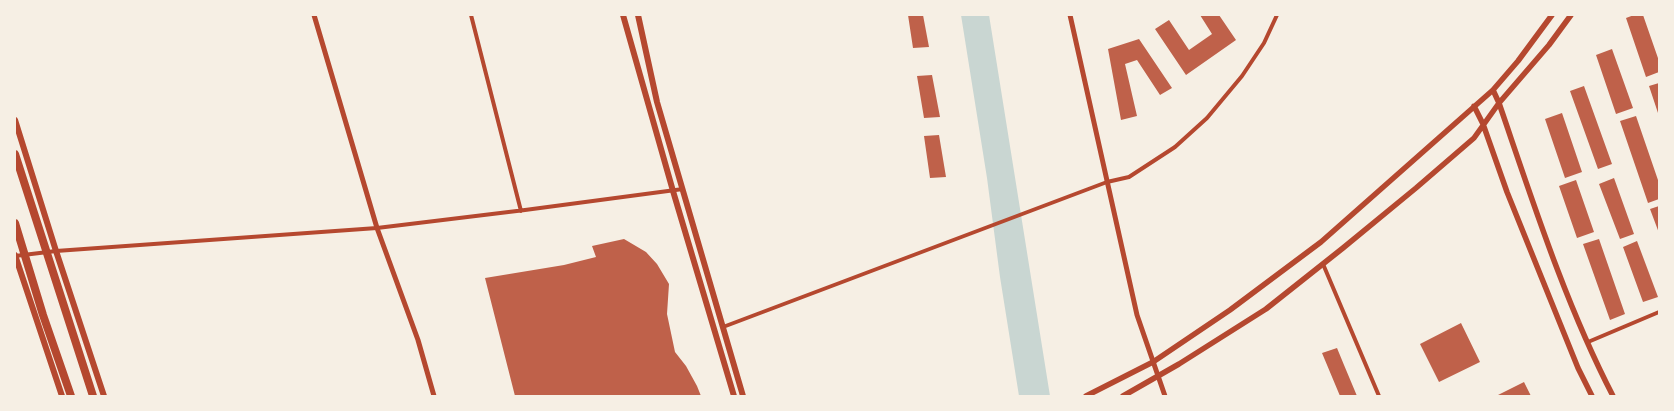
<!DOCTYPE html>
<html>
<head>
<meta charset="utf-8">
<style>
	body { margin:0 }
	#map { position:relative; width:1674px; height:411px; overflow:hidden; background:#f6efe4; font-family:"PT Sans",sans-serif }
	canvas { display:block }
	.frame { position:absolute; inset:0; border:16px solid #f6efe4; pointer-events:none }
</style>
</head>
<body>
<div id="map">
<canvas width="1674" height="411"></canvas>
<div class="frame"></div>
</div>
<script>
const ctx = document.querySelector('canvas').getContext('2d');
ctx.lineJoin = 'round';
function fillPath(path, color) { ctx.fillStyle = color; ctx.fill(path, 'evenodd'); }
function stroke(path, color, width, dash) { ctx.strokeStyle = color; ctx.lineWidth = width; ctx.lineCap = dash ? 'butt' : 'round'; ctx.setLineDash(dash || []); ctx.stroke(path); }
fillPath(new Path2D(`
	M 961,15 L 989,15 L 1050,396 L 1019,396 L 1000,277 L 987,178 Z`), '#c9d6d2');
fillPath(new Path2D(`
	M 908,15 L 923,15 L 929,47 L 913,48 Z
	M 1200,15 L 1219,15 L 1236,40 L 1186,75 L 1155,29 L 1169,20 L 1189,50 L 1212,34 Z
	M 1634,15 L 1643,15 L 1659,61 L 1659,72 L 1646,77 L 1626,18 Z
	M 1139,39 L 1172,88 L 1160,95 L 1137,60 L 1125,64 L 1137,116 L 1121,120 L 1108,49 Z
	M 1612,49 L 1633,108 L 1616,114 L 1596,55 Z
	M 932,75 L 940,117 L 924,118 L 917,76 Z
	M 1659,83 L 1659,116 L 1649,86 Z
	M 1584,86 L 1612,164 L 1598,169 L 1570,91 Z
	M 1562,113 L 1582,172 L 1565,178 L 1545,119 Z
	M 1636,116 L 1659,183 L 1659,199 L 1648,203 L 1620,121 Z
	M 939,135 L 946,177 L 930,178 L 924,136 Z
	M 1614,178 L 1634,234 L 1620,239 L 1599,184 Z
	M 1576,180 L 1594,232 L 1577,238 L 1559,186 Z
	M 1659,206 L 1659,233 L 1650,209 Z
	M 624,239 L 646,252 L 657,264 L 669,284 L 667,314 L 675,352 L 686,366 L 697,386 L 701,396 L 515,396 L 485,278 L 564,265 L 596,257 L 592,246 Z
	M 1599,239 L 1625,314 L 1610,320 L 1583,244 Z
	M 1637,241 L 1658,297 L 1643,302 L 1623,247 Z
	M 1461,323 L 1480,362 L 1439,382 L 1420,344 Z
	M 1337,348 L 1344,365 L 1357,396 L 1340,396 L 1322,353 Z
	M 1524,382 L 1531,396 L 1496,396 Z`), '#bf614a');
stroke(new Path2D(`
	M 471,15 L 521,211
	M 15,256 L 56,251 L 377,228 L 525,210 L 683,189
	M 1323,264 L 1379,396
	M 723,327 L 1107,182 L 1129,177 L 1175,147 L 1207,118 L 1242,76 L 1264,43 L 1277,15
	M 1588,342 L 1659,312`), '#b5482f', 4);
stroke(new Path2D(`
	M 314,15 L 377,228 L 418,340 L 434,396
	M 1070,15 L 1137,315 L 1165,396`), '#b5482f', 5);
stroke(new Path2D(`
	M 1493,90 L 1499,103 C 1533,202 1565,303 1613,396
	M 1474,106 L 1483,124 L 1507,192 L 1578,368 L 1592,396
	M 1086,396 L 1153,362 L 1230,310 L 1321,242 L 1493,90 L 1518,61 L 1552,15
	M 1123,396 L 1179,364 L 1266,309 L 1343,248 L 1416,188 L 1474,138 L 1499,103 L 1549,45 L 1571,15`), '#b5482f', 5.5);
stroke(new Path2D(`
	M 623,15 L 673,191 L 734,396
	M 638,15 L 657,102 L 743,396
	M 15,120 L 56,251 L 104,396
	M 15,255 L 62,396`), '#b5482f', 6);
stroke(new Path2D(`
	M 15,154 L 93,396
	M 15,223 L 43,315 L 71,396`), '#b5482f', 8);
</script>
</body>
</html>
